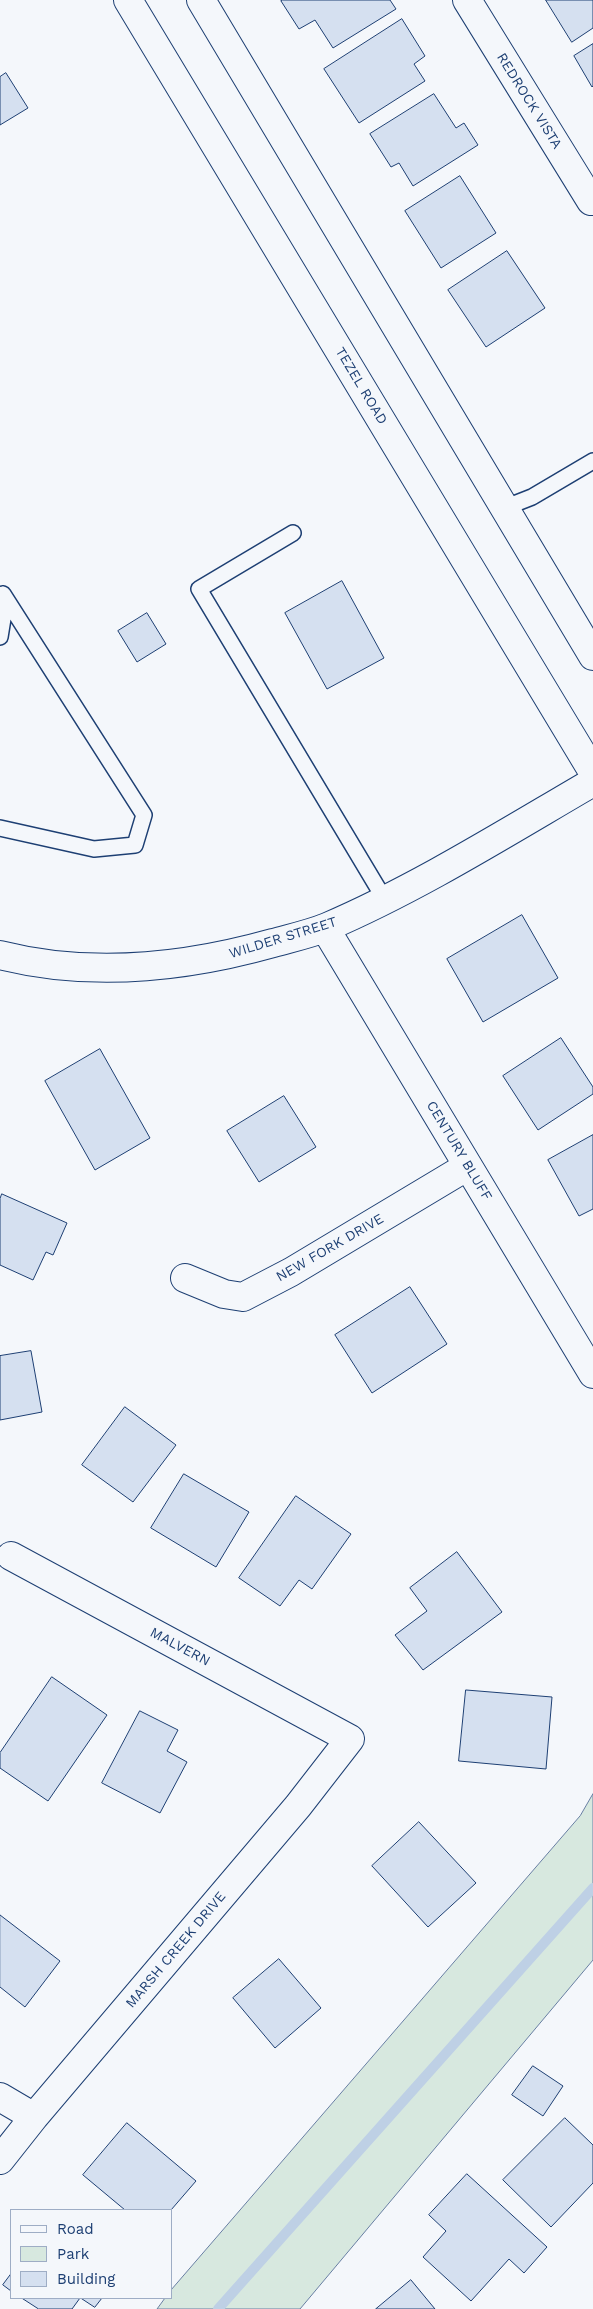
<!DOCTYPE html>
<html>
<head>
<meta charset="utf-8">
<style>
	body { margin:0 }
	#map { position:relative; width:593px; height:2309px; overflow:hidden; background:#f4f7fb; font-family:"Work Sans",sans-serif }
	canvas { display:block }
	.legend { position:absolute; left:10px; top:2209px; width:162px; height:90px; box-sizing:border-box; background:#f4f7fb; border:1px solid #9eadc5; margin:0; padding:6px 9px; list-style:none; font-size:15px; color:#1d3f73 }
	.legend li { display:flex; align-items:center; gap:10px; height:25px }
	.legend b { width:25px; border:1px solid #9eadc5 }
</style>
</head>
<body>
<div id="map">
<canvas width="593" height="2309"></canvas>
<ul class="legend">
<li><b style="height:6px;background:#f4f7fb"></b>Road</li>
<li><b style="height:14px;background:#d7e8df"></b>Park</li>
<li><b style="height:14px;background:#d5e0f0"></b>Building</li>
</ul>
</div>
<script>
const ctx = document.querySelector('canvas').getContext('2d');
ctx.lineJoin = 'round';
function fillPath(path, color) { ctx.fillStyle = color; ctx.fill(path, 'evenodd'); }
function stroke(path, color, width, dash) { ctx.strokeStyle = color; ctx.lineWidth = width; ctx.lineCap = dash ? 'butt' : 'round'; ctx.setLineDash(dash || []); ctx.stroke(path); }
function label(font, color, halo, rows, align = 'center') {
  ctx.font = font + ' "Work Sans",sans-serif'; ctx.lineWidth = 4; ctx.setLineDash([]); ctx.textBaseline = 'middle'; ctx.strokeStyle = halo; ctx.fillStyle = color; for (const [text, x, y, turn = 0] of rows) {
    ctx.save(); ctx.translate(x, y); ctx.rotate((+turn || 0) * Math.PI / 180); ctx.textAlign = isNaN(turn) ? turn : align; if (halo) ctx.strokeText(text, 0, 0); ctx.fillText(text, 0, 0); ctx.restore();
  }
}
const green = new Path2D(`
	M 593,1794 L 593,1960 L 300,2309 L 157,2309 L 165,2298 L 171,2298 L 171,2290 L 580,1816 Z`);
fillPath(green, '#d7e8df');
stroke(green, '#687fa3', 1);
stroke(new Path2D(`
	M 218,2309 L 593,1888`), '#bed0e5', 10);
const building = new Path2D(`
	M 283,0 L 390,0 L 396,9 L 333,48 L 315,20 L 299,29 L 281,1 Z
	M 546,0 L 593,0 L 593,28 L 572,42 Z
	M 402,19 L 425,56 L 414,64 L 425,81 L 359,123 L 324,69 Z
	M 593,44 L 593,86 L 592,87 L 574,56 Z
	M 6,73 L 28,108 L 0,125 L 0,77 Z
	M 434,94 L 456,128 L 464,123 L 478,145 L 413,186 L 399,163 L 391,167 L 370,134 Z
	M 460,176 L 496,233 L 441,268 L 405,211 Z
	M 507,251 L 545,308 L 486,347 L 448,290 Z
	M 342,581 L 384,658 L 327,689 L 285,613 Z
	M 147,613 L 166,644 L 137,662 L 118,631 Z
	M 522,915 L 558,978 L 483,1022 L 447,959 Z
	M 561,1038 L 593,1087 L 593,1094 L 538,1130 L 503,1076 Z
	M 100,1049 L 150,1138 L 95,1170 L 45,1081 Z
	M 284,1096 L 316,1147 L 259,1182 L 227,1131 Z
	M 593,1135 L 593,1209 L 579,1216 L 548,1160 Z
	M 2,1194 L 67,1223 L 53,1255 L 46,1252 L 33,1280 L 0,1265 L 0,1199 Z
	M 410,1287 L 447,1344 L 372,1393 L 335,1335 Z
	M 31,1351 L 42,1412 L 0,1420 L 0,1356 Z
	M 125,1407 L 176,1445 L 133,1502 L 82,1465 Z
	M 184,1474 L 249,1512 L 216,1567 L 151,1528 Z
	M 296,1496 L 351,1534 L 312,1589 L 299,1580 L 280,1606 L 239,1578 Z
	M 457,1552 L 502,1612 L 423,1670 L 395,1635 L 427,1611 L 410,1588 Z
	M 52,1677 L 107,1715 L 48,1801 L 0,1768 L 0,1753 Z
	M 466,1690 L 552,1697 L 546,1769 L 459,1761 Z
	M 140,1711 L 178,1730 L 167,1751 L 187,1762 L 160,1813 L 102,1783 Z
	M 419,1822 L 476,1883 L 428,1927 L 372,1866 Z
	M 0,1915 L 60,1961 L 25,2007 L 0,1987 Z
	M 279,1959 L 321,2008 L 275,2048 L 233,1998 Z
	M 533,2066 L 563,2086 L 543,2116 L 512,2095 Z
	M 565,2118 L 593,2145 L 593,2183 L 551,2227 L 503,2180 Z
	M 127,2123 L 196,2181 L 171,2210 L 125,2210 L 83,2175 Z
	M 467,2174 L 547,2247 L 524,2273 L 509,2259 L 471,2301 L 423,2257 L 446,2231 L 429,2215 Z
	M 11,2274 L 11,2291 L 3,2285 Z
	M 411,2280 L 435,2309 L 376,2309 Z
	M 22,2298 L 80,2298 L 72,2309 L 39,2309 Z
	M 81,2298 L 102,2298 L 95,2307 Z`);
fillPath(building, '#d5e0f0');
stroke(building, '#1d3f73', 1);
const service = new Path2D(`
	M 504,508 L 532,497 L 593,461
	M 293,533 L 199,589 L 385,900
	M 0,637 L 6,600 L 3,594
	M 0,828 L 94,849 L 135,845 L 144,815 L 3,594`);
const minor = new Path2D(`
	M 467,0 L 591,201 L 593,200
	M 325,928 L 593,1374
	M 0,955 C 91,978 184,968 273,943 C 291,938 310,934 327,927 C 418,888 507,832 593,782
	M 185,1278 L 224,1294 L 243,1297 L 291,1272 L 468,1166
	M 0,2097 L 34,2117
	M 0,2160 L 34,2117 L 298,1806 L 350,1739 L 11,1556`);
const secondary = new Path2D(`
	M 128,0 L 593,772
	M 201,0 L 593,656`);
stroke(service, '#1d3f73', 18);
stroke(minor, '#1d3f73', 30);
stroke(secondary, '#1d3f73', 30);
stroke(service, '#f4f7fb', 15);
stroke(minor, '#f4f7fb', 28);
stroke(secondary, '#f4f7fb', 28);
label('14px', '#1d3f73', '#f4f7fb', [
	["REDROCK VISTA",529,101,58],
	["TEZEL ROAD",361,386,59],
	["WILDER STREET",283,938,-17],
	["CENTURY BLUFF",459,1151,59],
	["NEW FORK DRIVE",330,1248,-30],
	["MALVERN",180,1647,28],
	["MARSH CREEK DRIVE",176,1950,-50]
]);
</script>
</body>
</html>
